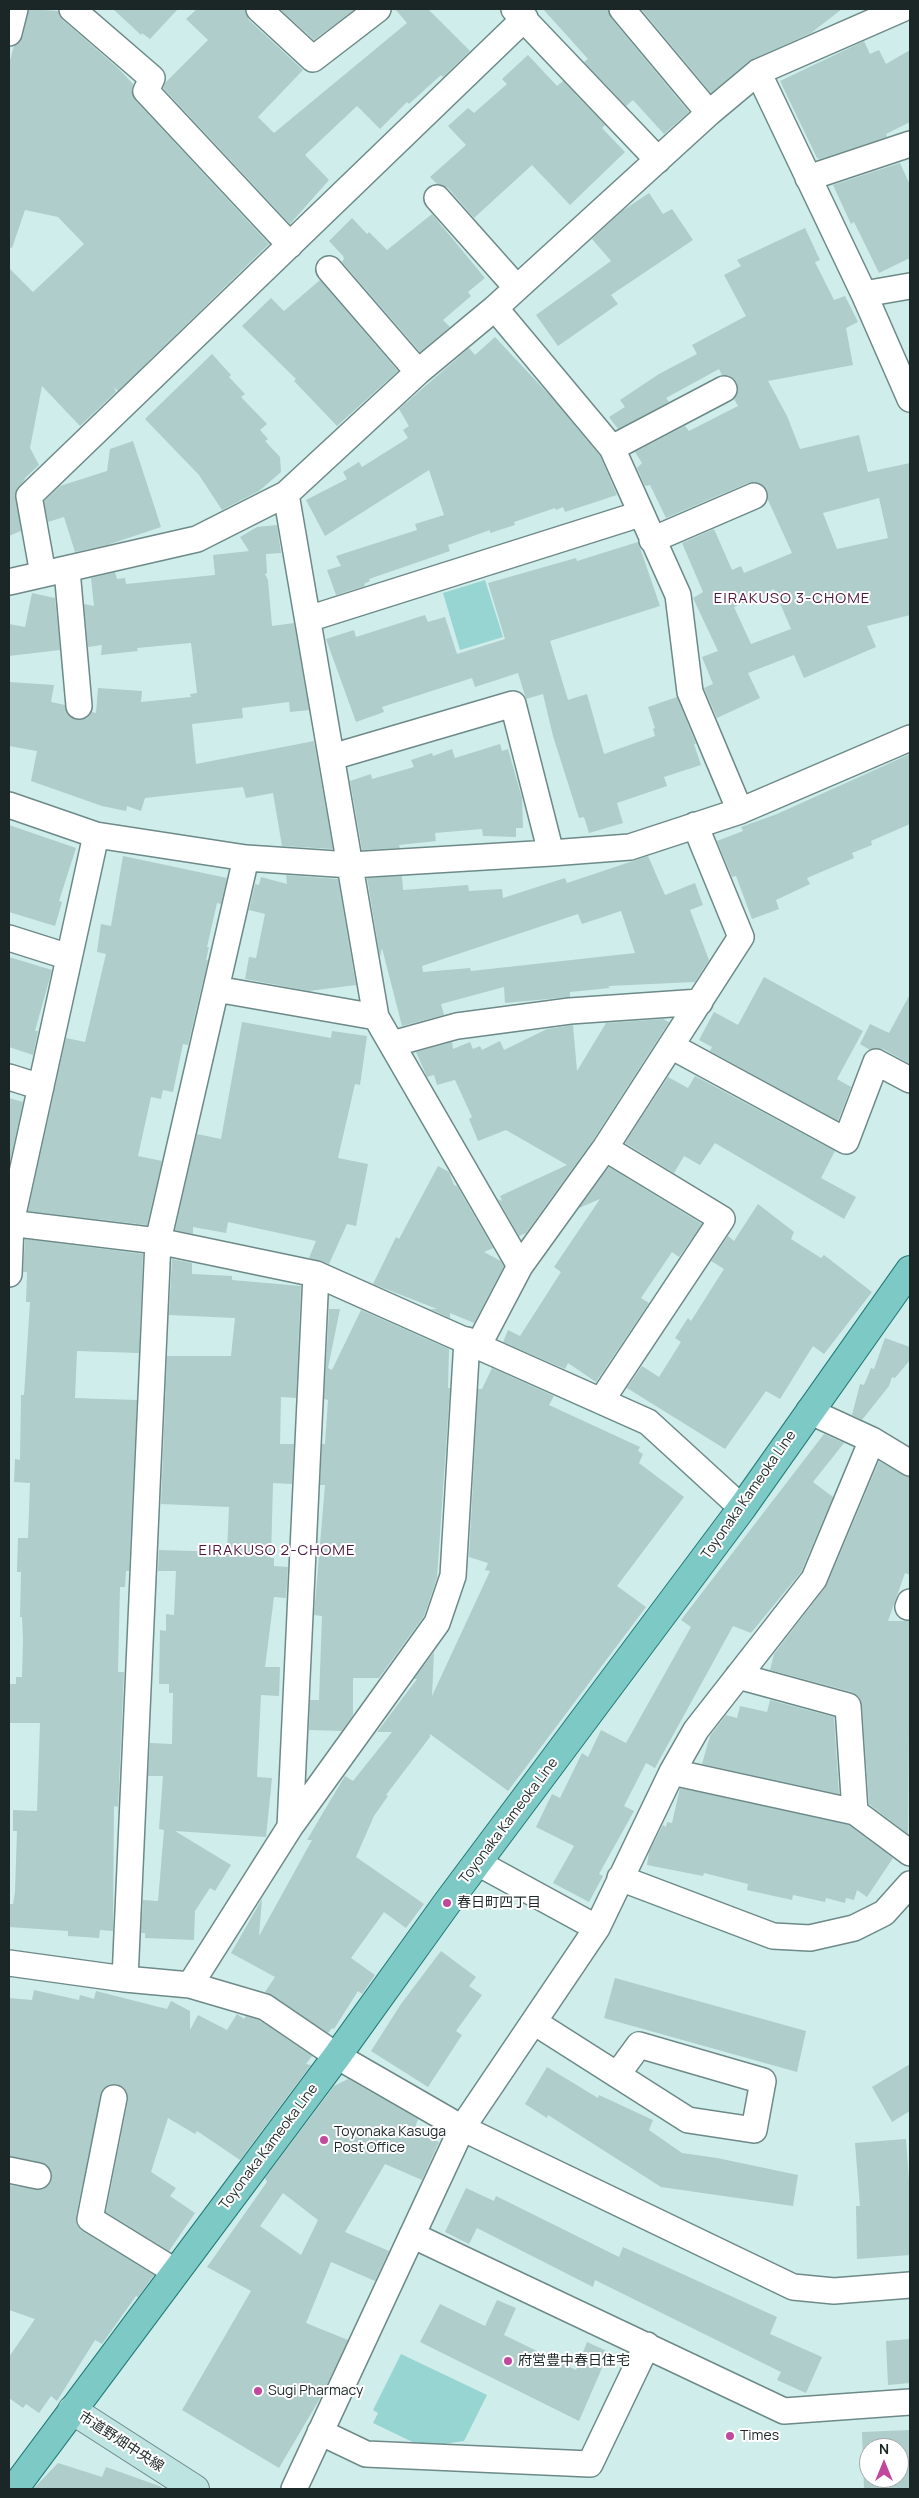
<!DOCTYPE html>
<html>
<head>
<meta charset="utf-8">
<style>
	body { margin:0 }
	#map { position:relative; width:919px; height:2498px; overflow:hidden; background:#ceedeb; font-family:Manrope,sans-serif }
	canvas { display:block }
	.frame { position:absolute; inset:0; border:10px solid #1b2726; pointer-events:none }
	.north { position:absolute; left:859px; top:2438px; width:50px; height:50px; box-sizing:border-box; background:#fff; border:1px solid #a4a9a8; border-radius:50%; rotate:0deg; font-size:14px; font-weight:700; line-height:20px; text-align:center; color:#1b2726 }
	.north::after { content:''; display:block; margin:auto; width:18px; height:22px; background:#c0489d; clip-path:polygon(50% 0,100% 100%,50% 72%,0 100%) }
</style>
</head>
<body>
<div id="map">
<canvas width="919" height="2498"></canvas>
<div class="frame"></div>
<div class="north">N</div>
</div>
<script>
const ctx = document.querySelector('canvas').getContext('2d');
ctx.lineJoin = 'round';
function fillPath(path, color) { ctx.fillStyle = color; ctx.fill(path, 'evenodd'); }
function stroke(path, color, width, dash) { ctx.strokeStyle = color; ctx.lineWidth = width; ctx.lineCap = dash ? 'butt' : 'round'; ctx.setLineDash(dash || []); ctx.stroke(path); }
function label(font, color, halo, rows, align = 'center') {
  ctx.font = font + ' Manrope,"Noto Sans JP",sans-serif'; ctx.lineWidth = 4; ctx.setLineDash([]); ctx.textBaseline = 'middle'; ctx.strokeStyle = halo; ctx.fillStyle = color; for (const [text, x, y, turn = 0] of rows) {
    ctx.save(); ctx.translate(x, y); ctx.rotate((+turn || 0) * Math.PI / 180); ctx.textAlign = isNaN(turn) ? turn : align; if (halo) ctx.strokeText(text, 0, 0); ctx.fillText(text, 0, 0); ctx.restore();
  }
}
fillPath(new Path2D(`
	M 485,580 L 503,637 L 460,650 L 443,593 Z
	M 401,2354 L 487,2395 L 464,2441 L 423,2447 L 373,2423 L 378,2413 L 373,2410 Z`), '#96d5d1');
fillPath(new Path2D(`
	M 29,9 L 58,11 L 63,20 L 119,69 L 133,84 L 132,93 L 136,101 L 269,244 L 118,391 L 114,387 L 116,392 L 80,426 L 42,386 L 30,448 L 39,465 L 23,480 L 26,478 L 16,491 L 21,531 L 9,536 L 9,268 L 33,292 L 84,244 L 58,217 L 25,210 L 12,248 L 9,247 L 9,64 L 14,46 L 23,36 Z
	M 113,9 L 178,9 L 150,39 L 142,33 L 141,35 Z
	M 197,9 L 245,9 L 249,20 L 303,70 L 258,117 L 274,133 L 407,23 L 395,9 L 428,9 L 470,51 L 443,77 L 441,75 L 409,104 L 407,102 L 380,129 L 357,106 L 305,155 L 329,180 L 290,224 L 163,88 L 165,83 L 208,40 L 186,19 Z
	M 280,9 L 355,9 L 314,40 Z
	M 543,9 L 608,9 L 611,18 L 689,112 L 664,134 L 633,100 L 626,106 L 584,62 L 588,59 Z
	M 641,9 L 842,9 L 811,33 L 749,61 L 711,93 Z
	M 864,41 L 870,54 L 879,50 L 886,64 L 910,50 L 910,122 L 886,134 L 887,137 L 820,159 L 817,158 L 780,81 Z
	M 528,55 L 557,86 L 563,81 L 605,125 L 602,128 L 625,152 L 570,205 L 532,165 L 474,218 L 448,188 L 437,184 L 430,177 L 466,145 L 448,126 L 468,108 L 474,113 L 507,84 L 502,79 Z
	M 900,163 L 910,185 L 910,258 L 879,273 L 854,222 L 851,224 L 833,185 Z
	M 649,193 L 663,214 L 672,209 L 693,240 L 611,295 L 618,304 L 558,346 L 536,315 L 611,261 L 592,239 L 622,211 Z
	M 432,214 L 485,278 L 468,292 L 471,296 L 443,320 L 450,327 L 420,352 L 342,262 L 344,259 L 343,256 L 329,241 L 352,218 L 367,234 L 369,232 L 387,250 Z
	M 805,228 L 820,260 L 815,262 L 834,300 L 845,296 L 858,322 L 846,328 L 853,365 L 768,381 L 787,416 L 800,449 L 859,435 L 868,472 L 910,463 L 910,615 L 867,626 L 876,647 L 804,678 L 794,655 L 748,673 L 760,698 L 717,718 L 704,688 L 713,684 L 702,657 L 718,651 L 693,598 L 703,592 L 682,543 L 714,529 L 732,570 L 741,566 L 744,573 L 792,553 L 768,500 L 767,491 L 762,484 L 755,482 L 748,483 L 666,518 L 650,485 L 645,486 L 637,468 L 642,463 L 635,452 L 685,426 L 689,431 L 738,406 L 734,399 L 738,390 L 737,383 L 731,377 L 722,375 L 719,369 L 666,398 L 669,402 L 618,429 L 609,417 L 625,407 L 620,400 L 659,374 L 697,354 L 692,345 L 746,316 L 724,275 L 741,266 L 737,260 ZM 879,498 L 888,538 L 837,549 L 823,513 ZM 774,589 L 791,629 L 751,644 L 734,607 Z
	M 320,280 L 398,371 L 337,426 L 294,381 L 296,379 L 242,326 L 271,298 L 284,311 Z
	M 495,337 L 553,399 L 600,456 L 617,495 L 565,512 L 563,507 L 556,510 L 555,508 L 514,522 L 515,525 L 490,533 L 490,530 L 448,545 L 450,551 L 369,579 L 370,581 L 364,584 L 365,586 L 336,595 L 327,570 L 341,566 L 336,556 L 417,530 L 415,524 L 444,515 L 429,470 L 325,536 L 306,500 L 347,479 L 343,472 L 359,462 L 362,467 L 408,438 L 403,430 L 409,426 L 399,409 L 469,348 L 475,355 Z
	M 212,354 L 231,375 L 229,377 L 245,394 L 241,397 L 267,424 L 260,430 L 268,439 L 265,441 L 280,457 L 281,472 L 259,491 L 222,510 L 199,475 L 145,419 Z
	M 133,441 L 161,527 L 107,545 L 75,552 L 64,517 L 48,522 L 44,501 L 60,486 L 107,471 L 110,449 Z
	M 277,525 L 281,553 L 266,554 L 267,573 L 265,574 L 268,580 L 272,626 L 294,623 L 309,710 L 290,712 L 289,702 L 242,708 L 243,718 L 192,724 L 196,764 L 314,741 L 333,849 L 282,846 L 273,793 L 246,798 L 243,787 L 145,798 L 141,811 L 127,806 L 126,811 L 102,806 L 31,781 L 37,751 L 9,746 L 9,682 L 54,685 L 51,702 L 65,705 L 68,715 L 80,720 L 87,718 L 92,712 L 96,713 L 98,688 L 142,691 L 141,702 L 191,697 L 190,694 L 197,693 L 191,643 L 137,648 L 138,651 L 101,655 L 102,645 L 88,647 L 84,604 L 94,606 L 91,578 L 115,572 L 117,579 L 125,578 L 126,584 L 215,575 L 213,555 L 249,551 L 240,537 L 257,527 Z
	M 638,542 L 660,606 L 550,641 L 568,700 L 587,694 L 604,754 L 655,736 L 653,729 L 655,728 L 648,707 L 677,697 L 696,744 L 694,744 L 701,765 L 664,777 L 667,786 L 617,803 L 623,823 L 589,833 L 584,817 L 579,818 L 553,736 L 543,694 L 526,699 L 518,673 L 475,687 L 472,678 L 382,707 L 384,712 L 356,722 L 326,639 L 354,630 L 356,637 L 425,615 L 428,622 L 445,617 L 457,654 L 505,639 L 488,583 L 576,558 L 577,561 Z
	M 32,593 L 55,598 L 60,650 L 9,656 L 9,624 L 25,627 Z
	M 500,744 L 502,751 L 508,749 L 522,798 L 523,828 L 516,828 L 516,837 L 483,836 L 482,829 L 435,833 L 436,841 L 399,845 L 400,848 L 362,850 L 350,781 L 371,774 L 372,779 L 414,767 L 411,760 L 432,753 L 433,756 L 452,749 L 455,758 Z
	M 910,754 L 910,824 L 871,841 L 872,845 L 852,853 L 854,858 L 807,878 L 810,884 L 776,900 L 779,909 L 752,919 L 736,876 L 732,877 L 717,841 L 743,831 L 741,827 L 777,814 Z
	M 9,825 L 76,848 L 59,901 L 62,902 L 55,926 L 9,912 Z
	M 123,856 L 227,878 L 221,904 L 217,903 L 207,947 L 209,947 L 206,960 L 208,960 L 188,1045 L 183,1044 L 173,1092 L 163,1090 L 161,1099 L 151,1097 L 138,1156 L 162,1161 L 147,1225 L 28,1211 L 66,1038 L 85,1042 L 106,954 L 97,952 L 101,924 L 111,926 Z
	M 648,856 L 665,895 L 695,883 L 703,905 L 690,910 L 709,960 L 695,982 L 608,986 L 610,988 L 570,992 L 570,997 L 505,1003 L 504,987 L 441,1004 L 444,1015 L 402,1026 L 382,948 L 380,957 L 367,878 L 402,876 L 403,890 L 468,885 L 469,891 L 502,889 L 503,898 L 565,878 L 567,883 ZM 621,911 L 635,953 L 471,971 L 470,968 L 423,972 L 422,966 L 578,914 L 582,924 Z
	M 286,875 L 338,879 L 356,985 L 309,991 L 245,979 L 249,957 L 256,958 L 265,914 L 249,910 L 255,884 L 259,885 L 261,877 L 287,884 Z
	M 9,957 L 52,970 L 35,1031 L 38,1031 L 33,1055 L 9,1047 Z
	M 764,977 L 863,1031 L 837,1079 L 851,1087 L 838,1121 L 710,1051 L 712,1047 L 699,1040 L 714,1012 L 738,1025 Z
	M 910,994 L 910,1064 L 883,1049 L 870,1050 L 860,1044 L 870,1024 L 889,1033 Z
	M 663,1019 L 669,1022 L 593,1140 L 526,1233 L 519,1236 L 498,1199 L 502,1201 L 500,1196 L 567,1165 L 506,1130 L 478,1141 L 469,1119 L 472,1117 L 455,1080 L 437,1085 L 434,1075 L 427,1077 L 416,1052 L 452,1042 L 453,1049 L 470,1042 L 473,1049 L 480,1046 L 482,1050 L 500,1041 L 504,1050 L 547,1029 L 573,1025 L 577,1071 L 606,1023 Z
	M 242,1022 L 331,1038 L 332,1031 L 367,1036 L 360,1085 L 355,1084 L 338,1158 L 368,1164 L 356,1226 L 347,1224 L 329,1264 L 309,1258 L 316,1241 L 228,1222 L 226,1233 L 193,1227 L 193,1234 L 175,1230 L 197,1134 L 221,1139 Z
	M 695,1076 L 835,1151 L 821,1178 L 856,1197 L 844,1219 L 715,1143 L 700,1165 L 684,1156 L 674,1173 L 625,1143 L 668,1077 L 688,1088 Z
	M 9,1098 L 23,1102 L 9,1166 Z
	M 438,1166 L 449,1172 L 454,1185 L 457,1186 L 493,1248 L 484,1252 L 501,1261 L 504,1266 L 474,1323 L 450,1313 L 450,1318 L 430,1309 L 437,1309 L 373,1284 L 396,1237 L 399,1239 Z
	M 609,1167 L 702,1224 L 679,1257 L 672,1252 L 641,1298 L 649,1303 L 596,1382 L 568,1363 L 565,1369 L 503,1342 L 508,1330 L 520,1336 L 561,1272 L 554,1267 L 600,1199 L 579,1208 Z
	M 758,1204 L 794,1232 L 791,1239 L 821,1258 L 824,1255 L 872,1292 L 824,1354 L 813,1346 L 780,1399 L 766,1391 L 725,1449 L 627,1388 L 642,1366 L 659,1377 L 681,1342 L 675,1338 L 688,1318 L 691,1321 L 724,1269 L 711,1261 L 728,1236 L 734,1241 Z
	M 25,1239 L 143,1254 L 139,1353 L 77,1351 L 75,1398 L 137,1400 L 129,1571 L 126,1571 L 125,1587 L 120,1587 L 118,1672 L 124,1672 L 118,1807 L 114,1806 L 113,1931 L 100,1930 L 99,1938 L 68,1936 L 68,1931 L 9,1927 L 9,1904 L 13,1904 L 15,1892 L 17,1831 L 13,1831 L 13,1810 L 37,1811 L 40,1723 L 9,1723 L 9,1684 L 16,1684 L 16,1677 L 22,1677 L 23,1639 L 22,1617 L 20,1617 L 21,1572 L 17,1572 L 18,1538 L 28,1538 L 30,1483 L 14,1482 L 15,1459 L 20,1460 L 21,1395 L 24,1395 L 30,1302 L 26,1302 L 27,1272 L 23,1272 Z
	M 172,1259 L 192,1263 L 192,1274 L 232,1276 L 232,1280 L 301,1286 L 296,1398 L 281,1397 L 280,1444 L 294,1444 L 292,1484 L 273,1483 L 271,1558 L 274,1558 L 274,1566 L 288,1567 L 286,1598 L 274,1597 L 265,1667 L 280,1667 L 279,1696 L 261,1695 L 257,1777 L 272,1778 L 266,1837 L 175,1831 L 231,1865 L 215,1891 L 210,1888 L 195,1911 L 194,1940 L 145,1938 L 145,1933 L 141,1933 L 143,1900 L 158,1901 L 164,1830 L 159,1829 L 163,1776 L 148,1776 L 150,1743 L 172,1744 L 173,1693 L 169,1693 L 169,1684 L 159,1684 L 160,1630 L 166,1631 L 166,1614 L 174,1615 L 176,1571 L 158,1571 L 159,1550 L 227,1552 L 229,1507 L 161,1504 L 167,1356 L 231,1356 L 235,1318 L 169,1315 Z
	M 329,1309 L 340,1309 L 328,1368 L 332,1370 L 361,1310 L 449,1349 L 448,1388 L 450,1388 L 437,1578 L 424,1616 L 379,1678 L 353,1678 L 353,1715 L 342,1731 L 309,1730 L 310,1700 L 319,1700 L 322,1616 L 314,1615 L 325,1485 L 320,1485 L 322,1444 L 325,1444 L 328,1400 L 324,1399 Z
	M 885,1338 L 910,1347 L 910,1360 L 895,1378 L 892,1377 L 889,1386 L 862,1420 L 852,1415 L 860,1384 L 864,1385 L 871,1368 L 874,1369 Z
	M 492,1368 L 554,1396 L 549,1405 L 640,1447 L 638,1451 L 643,1454 L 639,1463 L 684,1497 L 617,1586 L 646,1607 L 508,1791 L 430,1734 L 430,1737 L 386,1795 L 388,1796 L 374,1816 L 356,1857 L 424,1904 L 406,1928 L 384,1912 L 351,1958 L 375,1975 L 362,1994 L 358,1991 L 334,2029 L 332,2028 L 328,2033 L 265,1992 L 275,1977 L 231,1953 L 262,1899 L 259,1936 L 312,1840 L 307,1840 L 324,1811 L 345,1776 L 353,1781 L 392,1732 L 377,1732 L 417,1679 L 414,1679 L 434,1652 L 432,1696 L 490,1571 L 485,1570 L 488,1563 L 469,1557 L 478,1389 L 482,1389 Z
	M 824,1434 L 844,1443 L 813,1482 L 833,1497 L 801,1572 L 751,1633 L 733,1626 L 655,1768 L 646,1763 L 624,1806 L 634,1811 L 599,1874 L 603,1876 L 589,1902 L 553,1883 L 574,1846 L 536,1827 L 552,1794 L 560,1798 L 582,1753 L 588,1757 L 601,1730 L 626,1743 L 691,1627 L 681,1620 Z
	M 879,1461 L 903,1475 L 910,1477 L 910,1575 L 905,1573 L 888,1621 L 910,1621 L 908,1834 L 869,1804 L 862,1705 L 859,1697 L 852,1692 L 770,1670 L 774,1654 L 827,1585 Z
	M 770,1700 L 834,1717 L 839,1794 L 702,1764 L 710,1736 L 726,1715 L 737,1718 L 740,1706 L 767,1712 Z
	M 680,1788 L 849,1825 L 893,1858 L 867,1897 L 857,1890 L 854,1900 L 846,1898 L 845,1903 L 826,1898 L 825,1902 L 793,1895 L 792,1900 L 747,1890 L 748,1884 L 704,1873 L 703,1876 L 647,1865 L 649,1852 L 663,1825 L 666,1827 L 667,1822 L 672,1823 Z
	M 441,1951 L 476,1977 L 469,1986 L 482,1995 L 456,2031 L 462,2035 L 428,2087 L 371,2051 L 401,2004 Z
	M 615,1978 L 806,2031 L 797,2072 L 604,2018 Z
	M 34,1990 L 79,2000 L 80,1995 L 94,1999 L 96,1991 L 167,2009 L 171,2001 L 190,2011 L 190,2030 L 198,2015 L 227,2030 L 237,2014 L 244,2019 L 246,2016 L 259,2020 L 312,2056 L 306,2064 L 311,2065 L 240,2160 L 197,2131 L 195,2134 L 168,2118 L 151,2172 L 176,2188 L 170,2196 L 195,2213 L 169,2251 L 106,2212 L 128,2100 L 124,2088 L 117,2084 L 110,2084 L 103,2089 L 76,2216 L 77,2224 L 82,2231 L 154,2275 L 138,2297 L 136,2296 L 102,2344 L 95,2340 L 57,2401 L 51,2396 L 39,2413 L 26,2404 L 23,2408 L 9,2398 L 9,2357 L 35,2319 L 9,2310 L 9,2185 L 42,2190 L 49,2185 L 52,2178 L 51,2171 L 47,2165 L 9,2156 L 9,1998 L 32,2000 Z
	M 910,2064 L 910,2111 L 892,2122 L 872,2087 Z
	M 547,2067 L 598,2098 L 599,2095 L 653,2120 L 649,2130 L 682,2153 L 717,2158 L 798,2175 L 793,2206 L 661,2187 L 548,2115 L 547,2118 L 525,2104 Z
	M 348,2079 L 418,2119 L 414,2131 L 439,2142 L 422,2180 L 385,2164 L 345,2232 L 389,2251 L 375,2281 L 331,2262 L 306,2323 L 348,2340 L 322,2395 L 279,2468 L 182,2410 L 251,2291 L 207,2267 L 267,2182 L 265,2178 L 334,2086 ZM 283,2193 L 318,2220 L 301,2255 L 260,2226 Z
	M 906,2139 L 910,2194 L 910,2255 L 857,2259 L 856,2206 L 860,2206 L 855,2143 Z
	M 466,2188 L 494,2201 L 496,2196 L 619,2257 L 623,2247 L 777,2317 L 770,2334 L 822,2357 L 806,2393 L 777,2380 L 781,2372 L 595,2280 L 593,2287 L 477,2228 L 469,2244 L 445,2232 Z
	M 497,2300 L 516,2308 L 504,2335 L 576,2370 L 587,2342 L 609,2352 L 579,2421 L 420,2342 L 440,2304 L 485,2326 Z
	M 910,2339 L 910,2383 L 888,2385 L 886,2341 Z
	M 910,2430 L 910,2489 L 864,2489 L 862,2432 ZM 869,2448 L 899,2448 L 899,2478 L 869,2478 Z
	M 58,2463 L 102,2477 L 106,2467 L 162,2487 L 161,2489 L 33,2489 Z`), '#afcdcb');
const street = new Path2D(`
	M 72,9 L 152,78 L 146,91 L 290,245
	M 259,9 L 313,59 L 378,9
	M 514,9 L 658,160
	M 622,9 L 709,113
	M 9,33 L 15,9
	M 758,72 L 864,294 L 910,399
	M 808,178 L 910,144
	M 437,198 L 517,288
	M 329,269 L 418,372
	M 864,294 L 910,286
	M 495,308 L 612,448 L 678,595 L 690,692 L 740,811
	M 612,448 L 724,389
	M 286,494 L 376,1017 L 520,1266
	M 652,540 L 754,496
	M 67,570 L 79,706
	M 43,574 L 29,496 L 525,18
	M 9,582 L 197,539 L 286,494 L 418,372 L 495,308 L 709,113 L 758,72 L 902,9
	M 308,619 L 640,514
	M 332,757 L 513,704 L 551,853
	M 9,805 L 96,835 L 246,858 L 351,865 L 551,853 L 630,847 L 740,811 L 910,738
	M 9,938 L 69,957
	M 216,989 L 376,1017
	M 392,1044 L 457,1026 L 570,1011 L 700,1002
	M 671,1046 L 846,1141 L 876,1062 L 910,1080
	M 9,1077 L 41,1087
	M 9,1223 L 158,1241 L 316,1274 L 648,1422 L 742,1508
	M 9,1274 L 11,1223 L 96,835
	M 478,1346 L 520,1266 L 605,1148 L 741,937 L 695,825
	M 601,1401 L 722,1219 L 605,1148
	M 809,1411 L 872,1440 L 910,1463
	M 908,1607 L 910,1602
	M 738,1676 L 848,1706 L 855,1812
	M 672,1772 L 855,1812 L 910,1853
	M 290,1827 L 316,1274
	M 478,1863 L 597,1928
	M 620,1878 L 773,1936 L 810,1938 L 854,1928 L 884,1913 L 910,1884
	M 9,1963 L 125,1979 L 190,1985 L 265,2007 L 337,2056 L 462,2128 L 793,2287 L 834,2291 L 910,2285
	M 125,1979 L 158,1241 L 246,858
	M 190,1985 L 290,1827 L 437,1623 L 453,1576 L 467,1340
	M 534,2022 L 688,2120 L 754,2130 L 763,2081 L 639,2045 L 617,2075
	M 114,2098 L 90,2219 L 176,2272
	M 9,2170 L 38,2176
	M 412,2235 L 784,2411 L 910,2402
	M 320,2432 L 366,2454 L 590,2464 L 647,2345
	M 294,2489 L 462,2128 L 597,1928 L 672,1772 L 696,1730 L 814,1579 L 872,1440`);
const secondary = new Path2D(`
	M 72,2410 L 195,2489`);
const primary = new Path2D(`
	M 14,2489 L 337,2056 L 447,1903 L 742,1508 L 910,1270`);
stroke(street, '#6d8a88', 28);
stroke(secondary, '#6d8a88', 30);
stroke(primary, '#237975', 30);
stroke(street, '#fff', 25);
stroke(secondary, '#bee4e2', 28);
stroke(primary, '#7dc9c6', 28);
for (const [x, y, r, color] of [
	[447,1903,5,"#c0489d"],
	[324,2140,5,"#c0489d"],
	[508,2361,5,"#c0489d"],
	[258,2391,5,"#c0489d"],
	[730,2436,5,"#c0489d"]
]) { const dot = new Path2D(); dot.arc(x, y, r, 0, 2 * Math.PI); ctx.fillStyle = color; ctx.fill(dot); stroke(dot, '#fff', 2); }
label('14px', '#1b2726', '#fff', [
	["Toyonaka Kameoka Line",749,1495,-55],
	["Toyonaka Kameoka Line",509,1821,-53],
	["Toyonaka Kameoka Line",269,2147,-53],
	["市道野畑中央線",121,2442,33]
]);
label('14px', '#1b2726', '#fff', [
	["春日町四丁目",457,1903],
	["Toyonaka Kasuga",334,2132],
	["Post Office",334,2148],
	["府営豊中春日住宅",518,2361],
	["Sugi Pharmacy",268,2391],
	["Times",740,2436]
], 'left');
ctx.letterSpacing = '1px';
label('15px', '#4e153e', '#fff', [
	["EIRAKUSO 3-CHOME",792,599],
	["EIRAKUSO 2-CHOME",277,1551]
]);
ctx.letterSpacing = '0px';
</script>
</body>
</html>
